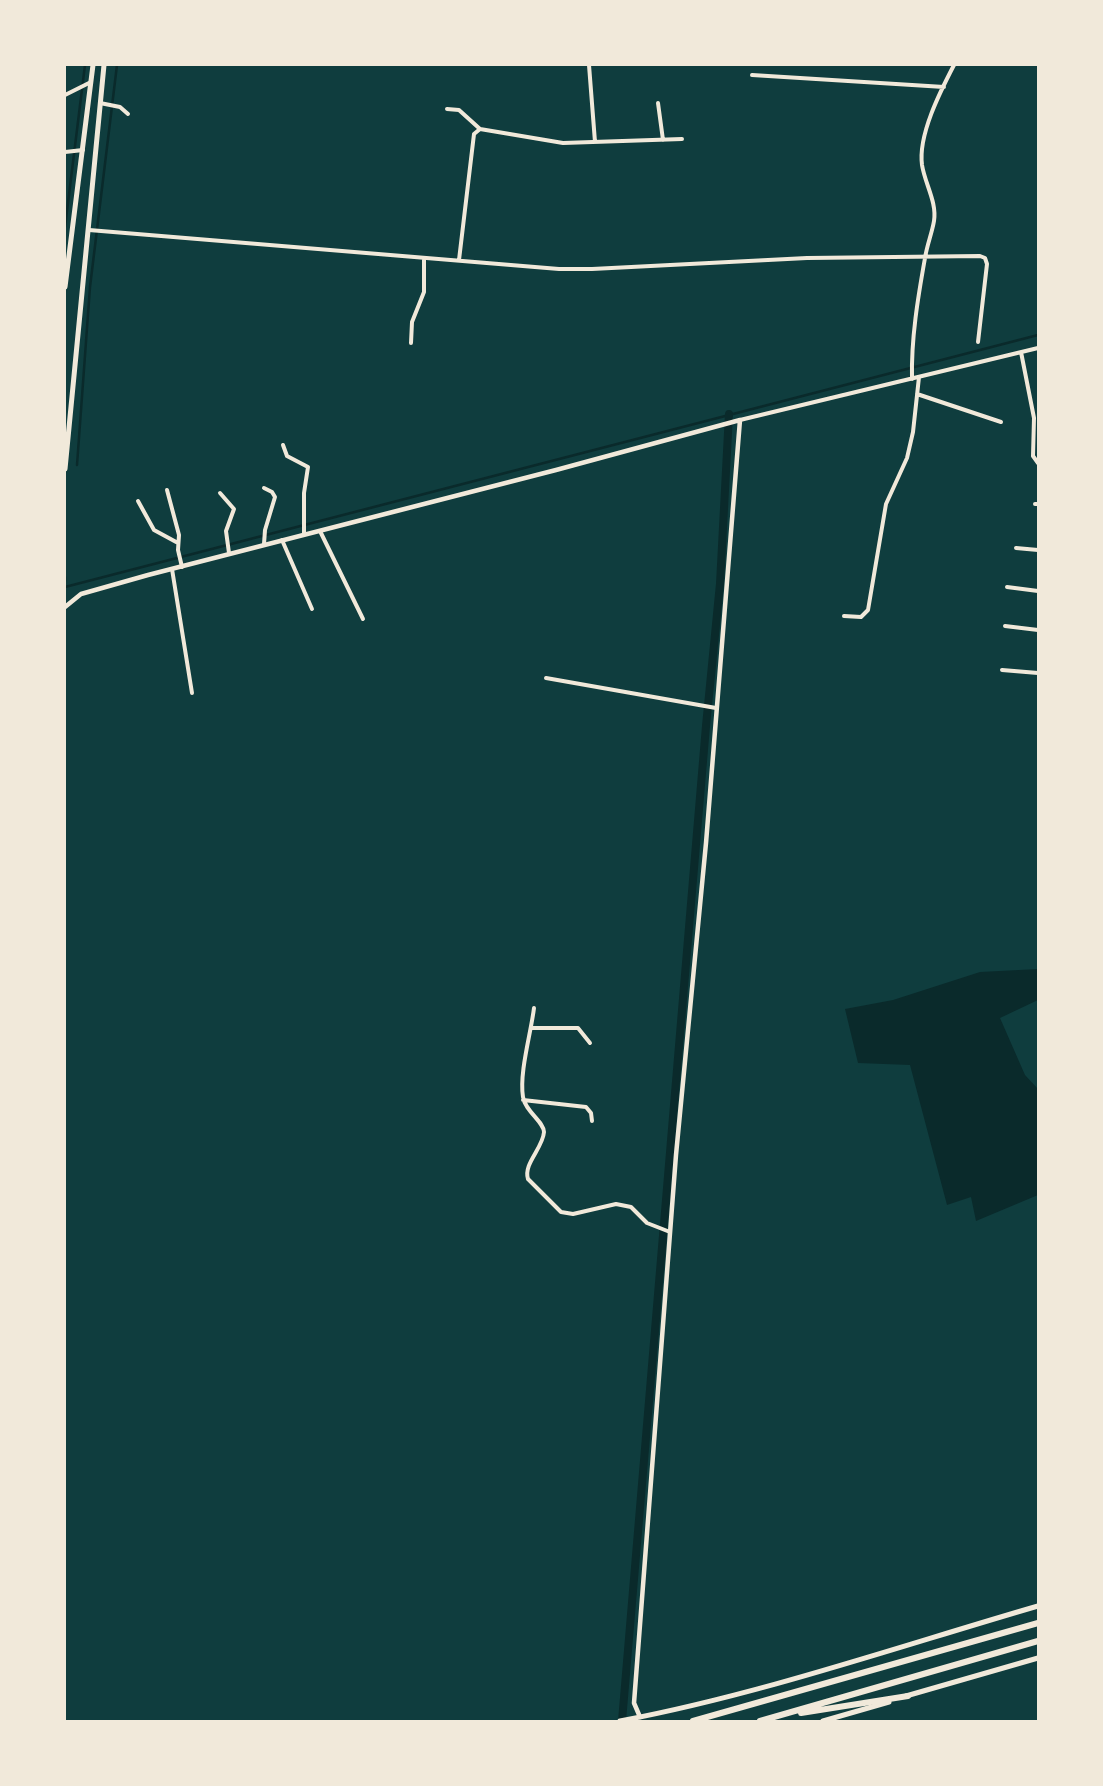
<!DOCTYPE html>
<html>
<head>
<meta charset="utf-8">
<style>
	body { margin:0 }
	#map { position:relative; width:1103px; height:1786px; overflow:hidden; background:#0f3d3e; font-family:Roboto,sans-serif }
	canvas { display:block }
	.frame { position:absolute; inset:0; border:66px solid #f1e9da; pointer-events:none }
</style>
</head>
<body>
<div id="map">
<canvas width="1103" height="1786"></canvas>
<div class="frame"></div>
</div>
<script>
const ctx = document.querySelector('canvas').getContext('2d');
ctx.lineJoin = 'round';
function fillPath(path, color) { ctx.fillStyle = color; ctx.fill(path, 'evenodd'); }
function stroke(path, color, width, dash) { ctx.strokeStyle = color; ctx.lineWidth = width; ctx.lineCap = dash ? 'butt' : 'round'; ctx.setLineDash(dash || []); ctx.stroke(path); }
fillPath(new Path2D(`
	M 1038,969 L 1038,1000 L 1000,1018 L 1025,1075 L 1038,1089 L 1038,1195 L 976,1221 L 971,1197 L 947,1205 L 910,1065 L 858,1063 L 845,1009 L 893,1000 L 980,972 Z`), '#0a2a2b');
stroke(new Path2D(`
	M 65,227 L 85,65
	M 77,465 L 90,287 L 117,65
	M 65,581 L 65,577
	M 65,587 L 1038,335`), '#0a2a2b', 2.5);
stroke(new Path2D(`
	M 622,1721 L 706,726 L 720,584 L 729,414`), '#0a2a2b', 8);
stroke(new Path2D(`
	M 589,65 L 595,142
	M 752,75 L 944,87
	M 65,95 L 91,82
	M 100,103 L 120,107 L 128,114
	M 658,103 L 663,140
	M 447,109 L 459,110 L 480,129
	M 65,152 L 83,150
	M 89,230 L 559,269 L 592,269 L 807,258 L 980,256 L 985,258 L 987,264 L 978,342
	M 459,260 L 474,134 L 480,129 L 563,143 L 682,139
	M 411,343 L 412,322 L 424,292 L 424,258
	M 1021,352 L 1034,418 L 1033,456 L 1038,463
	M 912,379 C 911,339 918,297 925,258 C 927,245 932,233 934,221 C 937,202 925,184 922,165 C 918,135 940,92 954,65
	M 917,394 L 1001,422
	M 740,420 L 1038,348
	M 283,445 L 287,456 L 308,467 L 304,493 L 304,534
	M 264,488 L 272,492 L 275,497 L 265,530 L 264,544
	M 167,490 L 179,535 L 178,550 L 182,567
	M 220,493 L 234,509 L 226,531 L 229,553
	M 138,501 L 154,530 L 178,543
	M 1035,504 L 1038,504
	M 320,531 L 363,619
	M 282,540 L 312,609
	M 1016,548 L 1038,550
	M 172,569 L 192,693
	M 1007,587 L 1038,591
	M 844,616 L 861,617 L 868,610 L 886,504 L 907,458 L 913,432 L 919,377
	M 1005,626 L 1038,630
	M 1002,670 L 1038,673
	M 546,678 L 716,708
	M 534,1008 C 531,1033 519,1073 523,1097 C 525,1111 544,1122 544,1132 C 543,1148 523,1164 528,1179 L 561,1212 L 573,1214 L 616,1204 L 631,1207 L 647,1223 L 670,1232
	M 531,1028 L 578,1028 L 590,1043
	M 523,1100 L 586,1107 L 591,1113 L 592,1121`), '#f1e9da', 4);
stroke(new Path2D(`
	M 65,607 L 81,594 L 148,575 L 556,470 L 740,420 L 706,843 L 676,1155 L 634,1703 L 640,1717`), '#f1e9da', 4.5);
stroke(new Path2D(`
	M 65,287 L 93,65
	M 65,469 L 104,65
	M 906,1696 L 1038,1658
	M 620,1721 C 762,1694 900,1646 1038,1606
	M 823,1721 L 889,1702`), '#f1e9da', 5);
stroke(new Path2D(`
	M 801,1713 L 908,1696
	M 693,1721 L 1038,1623
	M 760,1721 L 1038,1641`), '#f1e9da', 6);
</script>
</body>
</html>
